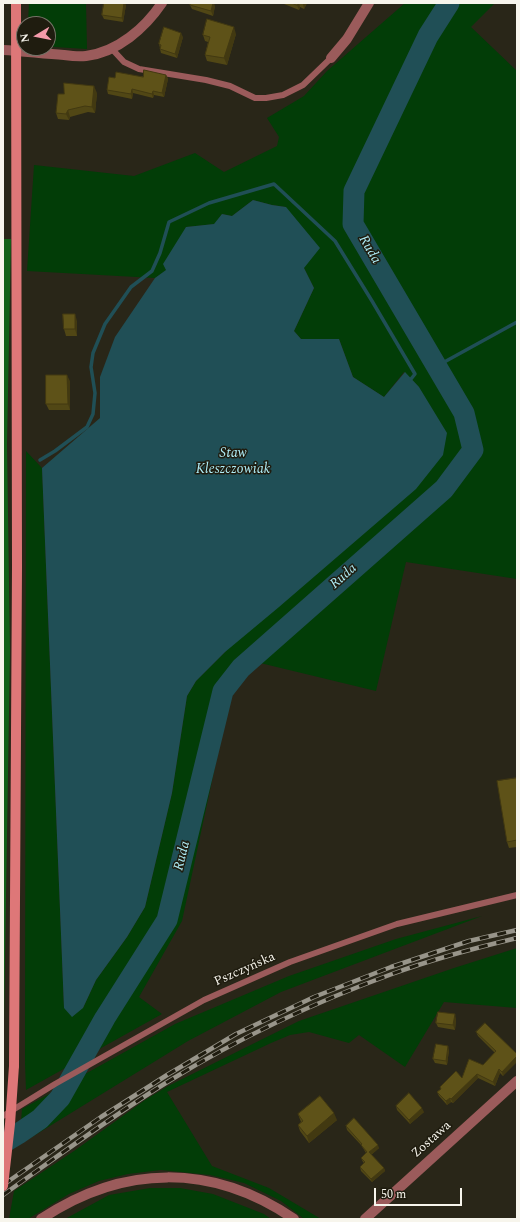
<!DOCTYPE html>
<html>
<head>
<meta charset="utf-8">
<style>
	body { margin:0 }
	#map { position:relative; width:520px; height:1222px; overflow:hidden; background:#292618; font-family:Spectral,serif }
	canvas { display:block }
	.frame { position:absolute; inset:0; border:4px solid #f7f5ec; pointer-events:none }
	.north { position:absolute; left:16px; top:16px; width:40px; height:40px; box-sizing:border-box; background:#1f1c0f; border:1px solid #757367; border-radius:50%; rotate:260deg; font-size:11px; font-weight:700; line-height:16px; text-align:center; color:#f7f5ec }
	.north::after { content:''; display:block; margin:auto; width:14px; height:18px; background:#f39aaa; clip-path:polygon(50% 0,100% 100%,50% 72%,0 100%) }
	.scale { position:absolute; left:374px; top:1188px; width:88px; height:18px; box-sizing:border-box; border:2px solid #f7f5ec; border-top:0; padding-left:5px; font-size:12px; line-height:14px; white-space:nowrap; color:#f7f5ec; -webkit-text-stroke:3px #1f1c0f; paint-order:stroke }
</style>
</head>
<body>
<div id="map">
<canvas width="520" height="1222"></canvas>
<div class="frame"></div>
<div class="north">N</div>
<div class="scale">50 m</div>
</div>
<script>
const ctx = document.querySelector('canvas').getContext('2d');
ctx.lineJoin = 'round';
function fillPath(path, color) { ctx.fillStyle = color; ctx.fill(path, 'evenodd'); }
function stroke(path, color, width, dash) { ctx.strokeStyle = color; ctx.lineWidth = width; ctx.lineCap = dash ? 'butt' : 'round'; ctx.setLineDash(dash || []); ctx.stroke(path); }
function label(font, color, halo, rows, align = 'center') {
  ctx.font = font + ' Spectral,serif'; ctx.lineWidth = 3; ctx.setLineDash([]); ctx.textBaseline = 'middle'; ctx.strokeStyle = halo; ctx.fillStyle = color; for (const [text, x, y, turn = 0] of rows) {
    ctx.save(); ctx.translate(x, y); ctx.rotate((+turn || 0) * Math.PI / 180); ctx.textAlign = isNaN(turn) ? turn : align; if (halo) ctx.strokeText(text, 0, 0); ctx.fillText(text, 0, 0); ctx.restore();
  }
}
fillPath(new Path2D(`
	M 29,3 L 86,3 L 87,49 L 54,47 L 48,44 L 48,24 L 28,24 Z
	M 405,3 L 495,3 L 471,27 L 517,71 L 517,579 L 406,562 L 376,691 L 256,662 L 231,692 L 182,921 L 139,997 L 162,1014 L 26,1090 L 25,1063 L 26,451 L 42,468 L 64,1008 L 83,1008 L 96,980 L 127,937 L 145,907 L 172,793 L 187,696 L 196,681 L 225,652 L 419,387 L 404,372 L 384,397 L 353,377 L 339,339 L 301,339 L 294,331 L 314,288 L 304,268 L 286,207 L 272,205 L 253,200 L 232,216 L 222,214 L 215,224 L 186,227 L 167,270 L 155,278 L 27,271 L 34,165 L 134,176 L 195,153 L 224,172 L 277,146 L 279,137 L 267,118 L 304,96 L 327,71 Z
	M 482,916 L 281,992 L 188,1041 L 19,1145 L 22,1109 L 175,1024 L 289,976 L 396,939 Z
	M 517,948 L 517,1008 L 444,1002 L 405,1067 L 359,1035 L 349,1043 L 309,1032 L 290,1035 L 271,1043 L 167,1092 L 212,1166 L 269,1188 L 321,1219 L 304,1219 L 281,1201 L 244,1183 L 210,1175 L 161,1170 L 128,1174 L 99,1181 L 69,1194 L 28,1219 L 9,1219 L 14,1191 L 74,1151 L 145,1100 L 168,1086 L 299,1021 L 454,968 Z
	M 150,1188 L 180,1188 L 213,1194 L 264,1214 L 271,1219 L 65,1219 L 109,1195 Z`), '#023d07');
fillPath(new Path2D(`
	M 3,239 L 11,239 L 7,444 L 10,651 L 3,1082 Z`), '#126118');
fillPath(new Path2D(`
	M 253,200 L 272,205 L 286,207 L 320,248 L 304,268 L 314,288 L 294,331 L 301,339 L 339,339 L 353,377 L 384,397 L 405,372 L 419,387 L 447,433 L 443,455 L 416,489 L 279,607 L 225,652 L 196,681 L 187,696 L 172,793 L 145,907 L 127,937 L 96,980 L 83,1008 L 72,1017 L 64,1008 L 42,468 L 100,418 L 100,377 L 115,337 L 155,278 L 166,270 L 163,264 L 186,227 L 214,224 L 222,214 L 232,216 Z`), '#204f56');
stroke(new Path2D(`
	M 437,366 L 517,322
	M 40,460 L 55,451 L 87,427 L 93,414 L 95,393 L 91,367 L 93,353 L 105,324 L 131,287 L 152,271 L 160,253 L 169,222 L 209,203 L 274,184 L 335,241 L 372,301 L 415,374 L 411,379`), '#204f56', 3.5);
stroke(new Path2D(`
	M 3,1143 L 18,1134 L 40,1119 L 60,1098 L 105,1018 L 167,920 L 223,691 L 241,668 L 444,489 L 473,450 L 464,413 L 353,224 L 354,191 L 428,36 L 449,3`), '#204f56', 21);
stroke(new Path2D(`
	M 112,49 L 124,62 L 139,69 L 206,80 L 230,86 L 255,98 L 266,98 L 283,95 L 303,85 L 331,58
	M 3,1116 L 55,1084 L 204,1000 L 290,962 L 397,924 L 517,895`), '#9b5b5b', 6);
stroke(new Path2D(`
	M 3,50 C 24,51 44,54 64,55 C 71,56 79,57 86,56 C 118,52 145,28 162,3
	M 331,58 L 347,39 L 369,3
	M 41,1219 C 123,1164 212,1163 294,1219
	M 365,1219 L 517,1081`), '#9b5b5b', 10);
stroke(new Path2D(`
	M 14,1066 L 17,567 L 16,3`), '#de7778', 10);
const rail = new Path2D(`
	M 3,1185 L 101,1117 L 167,1075 L 236,1034 L 314,997 L 391,967 L 469,941 L 517,930
	M 3,1195 C 58,1156 112,1116 169,1081 C 239,1038 315,1002 392,974 C 433,959 475,948 517,938`);
stroke(rail, '#98958a', 4.5);
stroke(rail, '#1f1c0f', 3, [9]);
stroke(new Path2D(`
	M 3,1186 L 10,1124 L 14,1066`), '#de7778', 10);
fillPath(new Path2D(`
	M 284,3 L 307,3 L 304,9 L 300,7 L 299,10 L 284,4 Z
	M 126,5 L 123,22 L 104,19 L 102,15 Z
	M 190,5 L 215,6 L 213,16 L 192,9 Z
	M 236,34 L 227,65 L 207,61 L 205,55 L 208,42 L 205,41 L 203,35 Z
	M 183,37 L 177,58 L 161,53 L 160,49 L 160,48 L 159,44 Z
	M 166,75 L 168,79 L 164,97 L 154,95 L 153,98 L 133,93 L 132,99 L 108,94 L 107,90 L 115,78 Z
	M 97,93 L 95,113 L 88,112 L 70,117 L 69,120 L 58,119 L 56,113 L 64,94 Z
	M 77,321 L 77,336 L 66,336 L 64,329 Z
	M 70,381 L 70,410 L 49,410 L 46,404 Z
	M 517,778 L 517,847 L 509,848 L 507,842 Z
	M 456,1019 L 455,1030 L 438,1027 L 436,1023 Z
	M 476,1032 L 517,1054 L 503,1076 L 500,1073 L 495,1086 L 478,1078 L 453,1103 L 451,1102 L 447,1105 L 439,1096 L 437,1092 L 441,1089 L 440,1087 L 462,1078 L 483,1065 L 495,1053 L 478,1036 Z
	M 449,1050 L 447,1065 L 435,1063 L 433,1059 Z
	M 396,1106 L 424,1112 L 410,1124 L 397,1110 Z
	M 298,1114 L 337,1120 L 309,1143 L 300,1131 L 298,1125 L 301,1122 Z
	M 346,1126 L 379,1148 L 371,1155 L 384,1168 L 385,1171 L 372,1182 L 361,1171 L 360,1167 L 364,1163 L 363,1162 L 361,1158 L 366,1153 L 363,1148 L 361,1145 L 347,1130 Z`), '#514715');
fillPath(new Path2D(`
	M 124,3 L 125,3 L 126,5 L 123,22 L 122,18 Z
	M 213,3 L 214,3 L 215,6 L 213,16 L 211,11 Z
	M 299,3 L 300,7 L 299,10 L 297,5 Z
	M 303,3 L 307,3 L 304,9 L 303,4 Z
	M 234,27 L 236,34 L 227,65 L 224,58 Z
	M 181,33 L 183,37 L 177,58 L 175,54 Z
	M 166,75 L 168,79 L 164,97 L 162,93 Z
	M 94,86 L 97,93 L 95,113 L 92,107 Z
	M 132,89 L 133,93 L 132,99 L 131,94 Z
	M 153,91 L 154,95 L 153,98 L 152,94 Z
	M 68,110 L 70,117 L 69,120 L 66,114 Z
	M 75,314 L 77,321 L 77,336 L 75,329 Z
	M 67,375 L 70,381 L 70,410 L 68,404 Z
	M 455,1014 L 456,1019 L 455,1030 L 453,1025 Z
	M 448,1046 L 449,1050 L 447,1065 L 446,1061 Z
	M 517,1056 L 517,1062 L 503,1076 L 502,1072 Z
	M 499,1069 L 500,1073 L 495,1086 L 493,1082 Z
	M 477,1074 L 478,1078 L 453,1103 L 451,1099 Z
	M 450,1098 L 451,1102 L 447,1105 L 446,1101 Z
	M 422,1108 L 424,1112 L 410,1124 L 409,1120 Z
	M 334,1113 L 337,1120 L 309,1143 L 307,1136 Z
	M 378,1145 L 379,1148 L 370,1156 L 369,1152 Z
	M 384,1168 L 385,1171 L 372,1182 L 371,1179 Z`), '#423911');
const building = new Path2D(`
	M 104,3 L 124,3 L 122,18 L 102,15 Z
	M 191,3 L 213,3 L 211,11 L 190,5 Z
	M 292,3 L 298,3 L 297,5 Z
	M 207,19 L 234,27 L 224,58 L 205,55 L 210,37 L 203,35 Z
	M 164,27 L 181,33 L 175,54 L 160,49 L 161,45 L 159,44 Z
	M 144,70 L 166,75 L 162,93 L 153,91 L 152,94 L 132,89 L 131,94 L 107,90 L 109,77 L 115,78 L 116,72 L 143,77 Z
	M 64,83 L 94,86 L 92,107 L 85,106 L 68,110 L 66,114 L 56,113 L 58,94 L 64,94 Z
	M 63,314 L 75,314 L 75,329 L 64,329 Z
	M 46,375 L 67,375 L 68,404 L 46,404 Z
	M 517,778 L 517,840 L 507,842 L 497,781 Z
	M 438,1012 L 455,1014 L 453,1025 L 436,1023 Z
	M 485,1023 L 517,1054 L 517,1056 L 502,1072 L 499,1069 L 493,1082 L 477,1074 L 451,1099 L 450,1098 L 446,1101 L 437,1092 L 441,1089 L 440,1087 L 456,1071 L 462,1078 L 469,1059 L 483,1065 L 496,1051 L 476,1032 Z
	M 436,1044 L 448,1046 L 446,1061 L 433,1059 Z
	M 409,1093 L 422,1108 L 409,1120 L 396,1106 Z
	M 320,1096 L 334,1113 L 307,1136 L 298,1125 L 303,1121 L 298,1114 Z
	M 354,1118 L 378,1145 L 369,1152 L 384,1168 L 371,1179 L 360,1167 L 365,1162 L 361,1158 L 367,1152 L 361,1145 L 362,1144 L 346,1126 Z`);
fillPath(building, '#5e5218');
stroke(building, '#423911', 1);
label('13px', '#f7f5ec', '#1f1c0f', [
	["Pszczyńska",245,970,-24],
	["Zostawa",432,1140,-42]
]);
label('italic 14px', '#aeecf6', '#1f1c0f', [
	["Ruda",369,250,60],
	["Staw",233,454],
	["Kleszczowiak",233,470],
	["Ruda",344,577,-41],
	["Ruda",183,856,-76]
]);
</script>
</body>
</html>
